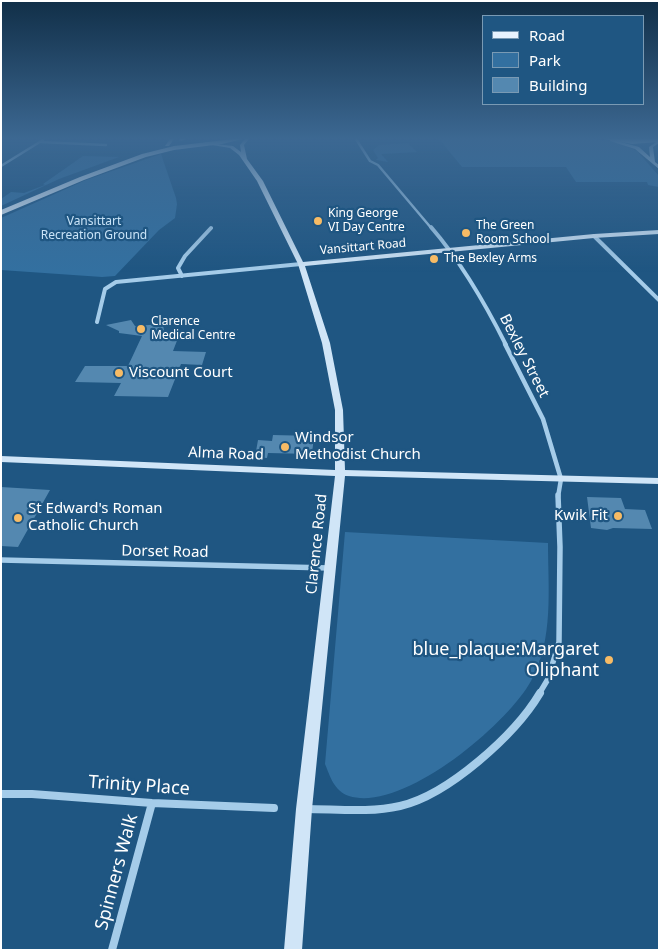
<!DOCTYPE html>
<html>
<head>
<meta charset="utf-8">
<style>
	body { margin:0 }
	#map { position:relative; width:660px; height:951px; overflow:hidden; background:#1f5682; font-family:"Noto Sans",sans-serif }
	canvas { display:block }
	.frame { position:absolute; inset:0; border:2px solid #fff; pointer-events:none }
	.legend { position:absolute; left:482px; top:15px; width:162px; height:90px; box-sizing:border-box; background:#1f5682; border:1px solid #799ab4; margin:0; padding:6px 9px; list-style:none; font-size:15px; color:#fff }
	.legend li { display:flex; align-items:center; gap:10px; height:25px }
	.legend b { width:25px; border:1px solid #799ab4 }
</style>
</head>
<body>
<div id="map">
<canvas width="660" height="951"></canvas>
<div class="frame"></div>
<ul class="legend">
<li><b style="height:6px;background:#e8f3fe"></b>Road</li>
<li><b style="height:14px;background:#3370a0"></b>Park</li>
<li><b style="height:14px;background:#5488b0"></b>Building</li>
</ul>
</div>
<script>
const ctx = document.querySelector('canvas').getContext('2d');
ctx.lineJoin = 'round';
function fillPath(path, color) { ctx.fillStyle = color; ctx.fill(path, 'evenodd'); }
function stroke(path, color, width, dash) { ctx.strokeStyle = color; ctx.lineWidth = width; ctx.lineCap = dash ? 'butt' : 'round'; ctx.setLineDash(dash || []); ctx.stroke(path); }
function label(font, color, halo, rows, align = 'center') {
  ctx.font = font + ' "Noto Sans",sans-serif'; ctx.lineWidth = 4.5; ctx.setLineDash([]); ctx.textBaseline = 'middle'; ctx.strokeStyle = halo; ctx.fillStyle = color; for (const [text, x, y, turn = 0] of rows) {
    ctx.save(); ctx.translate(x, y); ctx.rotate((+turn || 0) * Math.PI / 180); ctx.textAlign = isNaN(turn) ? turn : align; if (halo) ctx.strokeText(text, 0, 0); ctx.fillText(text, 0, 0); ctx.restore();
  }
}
fillPath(new Path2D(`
	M 439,139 L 590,139 L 610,141 L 622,144 L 637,151 L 659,176 L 659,187 L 648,185 L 647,182 L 576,182 L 566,167 L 462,167 Z
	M 408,143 L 417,152 L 381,154 L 388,162 L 376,160 L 378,158 L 373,150 L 379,145 Z
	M 161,154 L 176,198 L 177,204 L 175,218 L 159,230 L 115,276 L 102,277 L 1,270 L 1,218 L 86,180 Z
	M 83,156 L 119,157 L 59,179 L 1,206 L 1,199 L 11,192 L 24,193 L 45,185 L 43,184 Z
	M 345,532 L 548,543 C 548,589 554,639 531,681 C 507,725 402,813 349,796 C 334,791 330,776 325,764 Z`), '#3370a0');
fillPath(new Path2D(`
	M 131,320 L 135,326 L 163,324 L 165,338 L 178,338 L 173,351 L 206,352 L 202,365 L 181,364 L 168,397 L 114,396 L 121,383 L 75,382 L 85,366 L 128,366 L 142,336 L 119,333 L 119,331 L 106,325 Z
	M 273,435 L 314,436 L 312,454 L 268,453 L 267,458 L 255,457 L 258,440 L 272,441 Z
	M 1,487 L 50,490 L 18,547 L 1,546 Z
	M 587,497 L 621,498 L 625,509 L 645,510 L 652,529 L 613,528 L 607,530 L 591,528 Z`), '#5488b0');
stroke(new Path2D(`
	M 356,139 L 370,161 L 378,165 L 432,229
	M 41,142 L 106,145
	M 1,166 L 43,140`), '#a5cce9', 2.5);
stroke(new Path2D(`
	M 431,227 C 462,263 485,303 506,345
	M 594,236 L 659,300
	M 182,276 L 178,268 L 185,256 L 211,228
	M 97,322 L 105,289 L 116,282 L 301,264`), '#a5cce9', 4);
stroke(new Path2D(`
	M 505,344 L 543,419 L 561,479 L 558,497`), '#a5cce9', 4.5);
stroke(new Path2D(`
	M 1,560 L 329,568
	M 539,694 L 548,679 L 559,642 L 560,547 L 558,495`), '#a5cce9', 5.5);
stroke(new Path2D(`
	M 1,794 L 32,794 L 152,803 L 274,808
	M 305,809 C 336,809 369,813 400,806 C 448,795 515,735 540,693
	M 112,950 L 152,803`), '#a5cce9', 8);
fillPath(new Path2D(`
	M 170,139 L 174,139 L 169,146 L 165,146 Z
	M 180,139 L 186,139 L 181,141 L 179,140 Z
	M 245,139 L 249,139 L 244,145 L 247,159 L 263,181 L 303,262 L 594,234 L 659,230 L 659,234 L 594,238 L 305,266 L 330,343 L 343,410 L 345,470 L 659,478 L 659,484 L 345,476 L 312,809 L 302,950 L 284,950 L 296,809 L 335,476 L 1,462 L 1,456 L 335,470 L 335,410 L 322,343 L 298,264 L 257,181 L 239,155 L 230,148 L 206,144 L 208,143 L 233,146 L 241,152 L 240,145 Z
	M 610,139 L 639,147 L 650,157 L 649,147 L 659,140 L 659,143 L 653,147 L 655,162 L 659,165 L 659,169 L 635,149 L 610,141 Z`), '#d0e5f7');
fillPath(new Path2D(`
	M 233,139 L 243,139 L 222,144 L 174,150 L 146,157 L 84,180 L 1,215 L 1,210 L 80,177 L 142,154 L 174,146 Z
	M 604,139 L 659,139 L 659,142 L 632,144 Z`), '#e8f3fe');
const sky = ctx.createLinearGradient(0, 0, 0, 272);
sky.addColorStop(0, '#112f48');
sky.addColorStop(0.51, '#3c6892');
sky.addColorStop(1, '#3c689200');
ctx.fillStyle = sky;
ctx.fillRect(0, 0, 660, 272);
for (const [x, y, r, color] of [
	[318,221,5,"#f7bb65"],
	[466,233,5,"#f7bb65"],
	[434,259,5,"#f7bb65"],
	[141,329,5,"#f7bb65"],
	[119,373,5,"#f7bb65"],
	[285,447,5,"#f7bb65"],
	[618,516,5,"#f7bb65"],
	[18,518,5,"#f7bb65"],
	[609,660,5,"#f7bb65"]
]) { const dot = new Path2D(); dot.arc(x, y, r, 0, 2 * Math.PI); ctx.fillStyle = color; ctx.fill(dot); stroke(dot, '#1f5682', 2); }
label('12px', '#fff', '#1f5682', [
	["King George",328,214],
	["VI Day Centre",328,228],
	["The Green",476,226],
	["Room School",476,240],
	["The Bexley Arms",444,259],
	["Clarence",151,322],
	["Medical Centre",151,336]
], 'left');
label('12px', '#c9e3f7', '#1f5682', [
	["Vansittart",94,222],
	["Recreation Ground",94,236]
]);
label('12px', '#fff', '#1f5682', [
	["Vansittart Road",363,247,-5]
]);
label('15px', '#fff', '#1f5682', [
	["Bexley Street",524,356,63],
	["Alma Road",226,454,2],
	["Clarence Road",317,544,-84],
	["Dorset Road",165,552,1]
]);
label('15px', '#fff', '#1f5682', [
	["Viscount Court",129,373],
	["Windsor",295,438],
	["Methodist Church",295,455],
	["St Edward's Roman",28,509],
	["Catholic Church",28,526],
	["Kwik Fit",608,516,"right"]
], 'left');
label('18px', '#fff', '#1f5682', [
	["blue_plaque:Margaret",599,650],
	["Oliphant",599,671]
], 'right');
label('18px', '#fff', '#1f5682', [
	["Trinity Place",139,786,4],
	["Spinners Walk",117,872,-75]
]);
</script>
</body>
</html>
